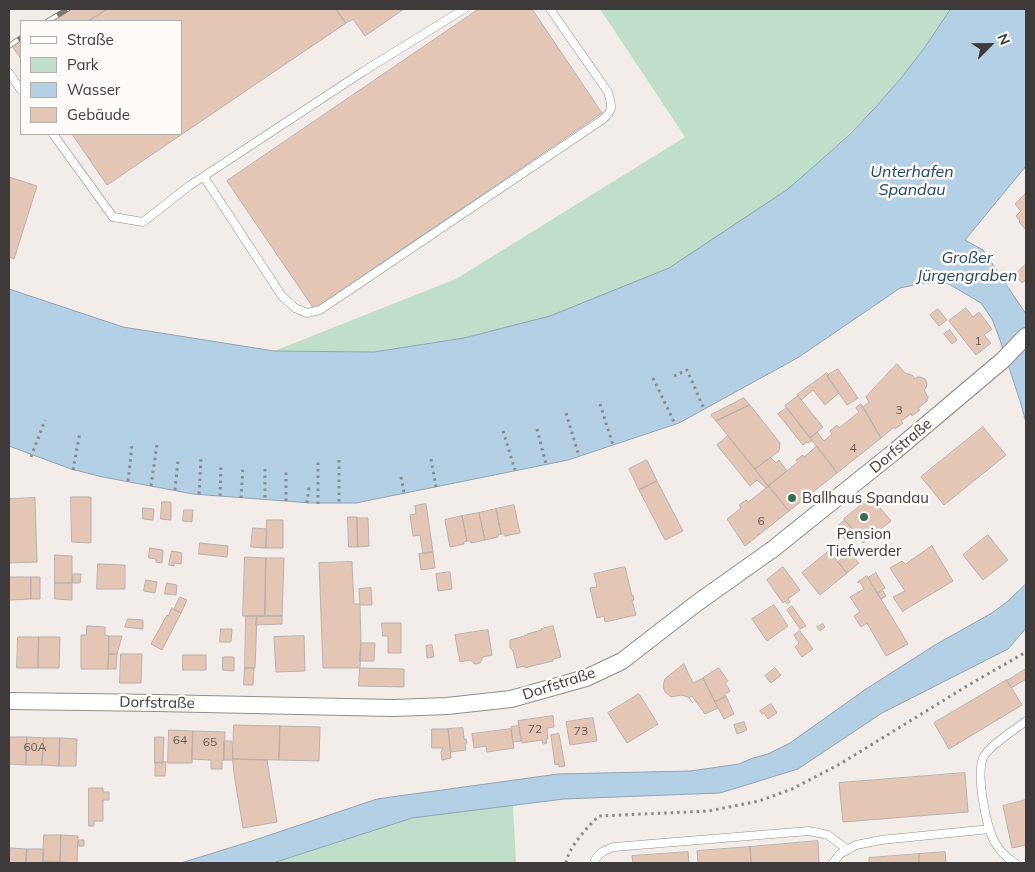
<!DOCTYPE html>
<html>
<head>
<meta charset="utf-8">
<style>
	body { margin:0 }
	#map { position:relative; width:1035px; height:872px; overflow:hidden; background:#f3ede9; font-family:Mulish,sans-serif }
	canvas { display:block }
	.frame { position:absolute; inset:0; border:10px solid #3d3a39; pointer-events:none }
	.legend { position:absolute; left:20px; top:20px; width:162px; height:115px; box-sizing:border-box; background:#fefbf9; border:1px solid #b1aeac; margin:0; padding:6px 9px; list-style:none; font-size:15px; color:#3d3a39 }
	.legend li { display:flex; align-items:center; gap:10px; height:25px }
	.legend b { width:25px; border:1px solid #b1aeac }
	.north { position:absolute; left:965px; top:20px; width:50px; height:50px; -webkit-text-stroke:4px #fefbf9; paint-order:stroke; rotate:67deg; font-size:14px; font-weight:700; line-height:20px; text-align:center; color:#3d3a39 }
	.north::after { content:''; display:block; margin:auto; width:18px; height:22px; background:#3d3a39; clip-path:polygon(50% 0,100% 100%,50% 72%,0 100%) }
</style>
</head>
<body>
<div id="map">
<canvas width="1035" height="872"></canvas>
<div class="frame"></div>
<ul class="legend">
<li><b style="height:6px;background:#fff"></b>Straße</li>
<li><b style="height:14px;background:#c0dfcb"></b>Park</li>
<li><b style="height:14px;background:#b4d0e5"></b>Wasser</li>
<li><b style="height:14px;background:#e4c6b4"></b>Gebäude</li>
</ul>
<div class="north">N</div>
</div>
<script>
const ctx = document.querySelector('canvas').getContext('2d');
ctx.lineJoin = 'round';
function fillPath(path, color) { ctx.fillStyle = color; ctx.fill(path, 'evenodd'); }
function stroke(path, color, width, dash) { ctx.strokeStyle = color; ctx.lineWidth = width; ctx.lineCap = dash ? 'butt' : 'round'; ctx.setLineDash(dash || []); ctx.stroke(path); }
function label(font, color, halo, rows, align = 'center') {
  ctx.font = font + ' Mulish,sans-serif'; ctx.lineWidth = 5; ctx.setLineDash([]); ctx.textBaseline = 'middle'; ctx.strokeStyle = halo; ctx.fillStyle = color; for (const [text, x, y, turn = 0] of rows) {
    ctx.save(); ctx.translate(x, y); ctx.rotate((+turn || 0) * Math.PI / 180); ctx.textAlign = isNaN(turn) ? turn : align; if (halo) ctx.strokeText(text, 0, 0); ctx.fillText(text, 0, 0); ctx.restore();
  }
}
fillPath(new Path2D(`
	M 600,9 L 951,9 L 925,47 L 902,77 L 865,118 L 828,154 L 788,189 L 669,268 L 550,316 L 464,338 L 374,352 L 274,351 L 456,279 L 685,137 Z
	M 513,805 L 516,863 L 273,863 L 412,818 Z`), '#c0dfcb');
const water = new Path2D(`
	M 951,9 L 1026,9 L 1026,166 L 965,240 L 983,250 L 1026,314 L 1026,423 L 1021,404 L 999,337 L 992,319 L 981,303 L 947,283 L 924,283 L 900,288 L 799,357 L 679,423 L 568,460 L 356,503 L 311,503 L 193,494 L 103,477 L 71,469 L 9,446 L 9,289 L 123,327 L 274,351 L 374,352 L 464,338 L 550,316 L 669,268 L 788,189 L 828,154 L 850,134 L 873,110 L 902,77 L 925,47 Z
	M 1026,584 L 1026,628 L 1008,649 L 882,713 L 798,769 L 720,793 L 564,799 L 412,818 L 273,863 L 181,863 L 255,840 L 377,799 L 558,774 L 690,771 L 739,764 L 753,758 L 768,754 L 790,743 L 866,689 L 935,645 L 992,613 L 1008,601 Z`);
fillPath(water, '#b4d0e5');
stroke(water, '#90a3b1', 1);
const building = new Path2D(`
	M 64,9 L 108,9 L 88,21 L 44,21 Z
	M 108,9 L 336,9 L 346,23 L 107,185 L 72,134 L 181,134 L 181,21 L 88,21 Z
	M 336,9 L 404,9 L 365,36 L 353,19 L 346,23 Z
	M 479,9 L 532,9 L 602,113 L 314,309 L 227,181 Z
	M 21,36 L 21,59 L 10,43 Z
	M 9,177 L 37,186 L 14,259 L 9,257 Z
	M 1026,188 L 1026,230 L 1019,222 L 1020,221 L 1016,216 L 1021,211 L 1015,204 L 1025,194 Z
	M 1025,265 L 1026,266 L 1026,280 L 1022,283 L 1015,275 Z
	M 966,308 L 973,317 L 979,312 L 992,329 L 984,335 L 991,343 L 976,355 L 949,321 Z
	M 938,309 L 947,320 L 939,326 L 930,315 Z
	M 950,330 L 957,340 L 952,344 L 944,334 Z
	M 897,364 L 905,373 L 912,375 L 915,379 L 917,377 L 920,377 L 925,379 L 927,383 L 926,388 L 924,390 L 928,397 L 927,401 L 918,408 L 920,410 L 912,416 L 911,414 L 901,421 L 903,423 L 895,429 L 894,427 L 881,438 L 863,407 L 869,402 L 866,397 Z
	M 838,369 L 858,398 L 847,405 L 827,376 Z
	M 827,373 L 829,375 L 827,376 L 839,393 L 825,405 L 813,390 L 801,400 L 797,395 Z
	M 798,396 L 823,427 L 810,438 L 785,406 Z
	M 744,398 L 750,405 L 716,421 L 711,415 Z
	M 861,404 L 881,438 L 837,473 L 810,438 L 817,432 L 824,441 L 832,434 L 830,431 L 837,425 L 839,428 L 859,412 L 856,408 Z
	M 750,405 L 780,443 L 779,451 L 755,469 L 716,421 Z
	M 787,408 L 812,440 L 808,443 L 807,442 L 803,445 L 778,414 Z
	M 983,427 L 1006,455 L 944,505 L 921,477 Z
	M 728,436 L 768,486 L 769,486 L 766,488 L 757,480 L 750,486 L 717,445 Z
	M 817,446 L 837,473 L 789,511 L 768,486 L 798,462 L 796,460 L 803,455 L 804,457 Z
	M 771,458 L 776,463 L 779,460 L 787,471 L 768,486 L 755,469 Z
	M 647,460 L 657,481 L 639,490 L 629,469 Z
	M 657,481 L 683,531 L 665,540 L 639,490 Z
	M 769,486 L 789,511 L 745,546 L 727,519 L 741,508 L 739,505 L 746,500 L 748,502 Z
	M 71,497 L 91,497 L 91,543 L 72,542 Z
	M 871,497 L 891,521 L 863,543 L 844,519 Z
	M 35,498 L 37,562 L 9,563 L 9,499 Z
	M 162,502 L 171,502 L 171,520 L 161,519 Z
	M 426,504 L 433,552 L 423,554 L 420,535 L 413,536 L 410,515 L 416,514 L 415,506 Z
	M 514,505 L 520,533 L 505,536 L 505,534 L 501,534 L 496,509 Z
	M 143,508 L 154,509 L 153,520 L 143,519 Z
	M 496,509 L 501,534 L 498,535 L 498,537 L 485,540 L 479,513 Z
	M 184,510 L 193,510 L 192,522 L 183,521 Z
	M 479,513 L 485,540 L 471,543 L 471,541 L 467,541 L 462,516 Z
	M 462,516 L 467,541 L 464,542 L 464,544 L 450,547 L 445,520 Z
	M 348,517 L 357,517 L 358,547 L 349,547 Z
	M 357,518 L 368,518 L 369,546 L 358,547 Z
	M 267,520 L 283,520 L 283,548 L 266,548 Z
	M 845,520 L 855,532 L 845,540 L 837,527 Z
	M 253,528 L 267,529 L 266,548 L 251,547 Z
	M 988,535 L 1008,560 L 983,580 L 963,555 Z
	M 200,543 L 228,546 L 227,557 L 199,554 Z
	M 932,546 L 953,581 L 903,611 L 903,612 L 893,597 L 905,591 L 890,568 L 902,561 L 905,564 Z
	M 150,548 L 163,550 L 162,563 L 156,562 L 156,559 L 149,558 Z
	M 172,551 L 182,553 L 181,564 L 174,563 L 174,566 L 169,565 Z
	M 829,551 L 847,573 L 820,595 L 802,573 Z
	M 433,552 L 435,568 L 421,570 L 419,554 Z
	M 850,553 L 859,563 L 847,573 L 838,562 Z
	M 55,555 L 72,556 L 72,583 L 55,583 Z
	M 245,557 L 266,558 L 265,616 L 243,616 Z
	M 266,558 L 284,558 L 282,616 L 265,616 Z
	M 352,562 L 354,604 L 360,604 L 360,605 L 361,642 L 360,668 L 323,668 L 319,563 Z
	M 98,564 L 125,565 L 125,589 L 97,589 Z
	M 625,567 L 632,596 L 633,595 L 634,600 L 632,600 L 636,615 L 605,622 L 604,616 L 597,618 L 590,588 L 597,587 L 594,574 Z
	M 783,567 L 800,590 L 788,599 L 790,602 L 787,604 L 785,601 L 783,603 L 767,580 Z
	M 450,572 L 452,589 L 438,591 L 436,574 Z
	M 876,573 L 885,588 L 877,593 L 868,578 Z
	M 73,574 L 81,574 L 80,583 L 73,583 Z
	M 867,576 L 908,644 L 886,656 L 867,623 L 861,627 L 854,616 L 860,612 L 850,597 L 864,589 L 860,582 L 858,583 L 858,582 Z
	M 9,577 L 31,577 L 31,599 L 9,600 Z
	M 31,577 L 40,577 L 40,599 L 31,599 Z
	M 146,580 L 157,582 L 155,593 L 144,591 Z
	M 55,583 L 72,583 L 72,600 L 55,599 Z
	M 167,583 L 177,585 L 176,595 L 165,594 Z
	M 371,588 L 372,605 L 360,605 L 359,589 Z
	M 883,591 L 886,596 L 881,599 L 878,594 Z
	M 180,597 L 187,600 L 181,613 L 174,610 Z
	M 774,605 L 788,626 L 767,641 L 752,619 Z
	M 792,606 L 806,626 L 800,629 L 787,610 Z
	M 172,608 L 181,613 L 162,650 L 151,644 L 167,615 L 168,616 Z
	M 246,616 L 257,616 L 255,668 L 245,668 Z
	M 257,616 L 282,616 L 282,624 L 256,625 Z
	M 128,619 L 143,620 L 143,629 L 125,627 Z
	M 382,623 L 401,623 L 401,653 L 388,653 L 388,636 L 383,636 Z
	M 823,624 L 825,627 L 820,631 L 817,627 Z
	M 87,626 L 105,627 L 105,635 L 109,636 L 108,669 L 81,669 L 81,635 L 86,635 Z
	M 553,626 L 561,657 L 553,659 L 553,661 L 536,665 L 525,668 L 524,666 L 517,668 L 513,651 L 510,648 L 510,640 L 528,635 L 527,634 L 542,630 L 541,629 Z
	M 221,629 L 232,629 L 231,642 L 220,642 Z
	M 488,630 L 492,655 L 483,657 L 480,663 L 475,664 L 470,660 L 460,662 L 455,635 Z
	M 800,631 L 813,649 L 802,657 L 795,647 L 799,643 L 794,635 Z
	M 109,636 L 122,636 L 117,654 L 109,654 Z
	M 304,636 L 305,671 L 276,672 L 274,637 Z
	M 18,637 L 39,637 L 38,668 L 17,668 Z
	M 39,637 L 60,637 L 59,668 L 38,668 Z
	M 361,643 L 375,643 L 374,661 L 360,661 Z
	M 432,645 L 434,657 L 427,658 L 426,646 Z
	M 109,654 L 117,654 L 116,669 L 108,669 Z
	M 121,654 L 142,654 L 141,683 L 120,683 Z
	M 183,655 L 206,655 L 206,670 L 183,670 Z
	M 223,657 L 234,657 L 234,671 L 223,670 Z
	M 684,664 L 693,683 L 703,678 L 718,708 L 705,714 L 692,696 L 689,698 L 693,703 L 688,697 L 681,695 L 671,697 L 665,692 L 663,686 L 665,679 Z
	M 245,668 L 254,668 L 253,685 L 244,685 Z
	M 360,668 L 404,669 L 404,687 L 359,686 Z
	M 719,668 L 728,681 L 725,683 L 730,691 L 724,695 L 725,697 L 715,702 L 703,678 Z
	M 775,668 L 781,675 L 771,683 L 765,676 Z
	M 1026,669 L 1026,679 L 1011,688 L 1007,681 Z
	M 1007,680 L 1022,705 L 949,749 L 934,723 Z
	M 639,694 L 658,724 L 627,743 L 608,713 Z
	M 726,696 L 734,714 L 724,719 L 715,702 Z
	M 771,704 L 777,713 L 768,719 L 764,713 L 762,714 L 760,711 Z
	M 553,716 L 554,727 L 547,728 L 548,739 L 546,739 L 547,743 L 543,744 L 542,740 L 522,743 L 518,721 Z
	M 593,718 L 597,741 L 570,745 L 566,722 Z
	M 744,722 L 747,730 L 737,734 L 734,725 Z
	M 234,725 L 280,726 L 279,760 L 233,759 Z
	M 280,726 L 320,727 L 319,761 L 279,760 Z
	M 519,726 L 521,741 L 513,742 L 511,727 Z
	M 463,728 L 464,739 L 466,739 L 467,743 L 465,743 L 466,750 L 451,752 L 448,729 Z
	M 432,729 L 448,729 L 451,758 L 442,760 L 441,752 L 443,748 L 432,748 Z
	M 511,729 L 514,748 L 487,752 L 486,746 L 474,748 L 472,734 Z
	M 169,730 L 193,731 L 192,763 L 168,763 Z
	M 193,731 L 225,732 L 224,760 L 222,760 L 222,769 L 211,769 L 211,760 L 192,759 Z
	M 559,734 L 565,766 L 559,767 L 559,764 L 555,765 L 551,735 Z
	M 10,737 L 27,737 L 26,765 L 9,764 Z
	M 27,737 L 44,738 L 42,765 L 26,765 Z
	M 155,737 L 164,737 L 163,763 L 155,763 Z
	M 44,738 L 60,738 L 59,766 L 42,765 Z
	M 60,738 L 77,739 L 76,766 L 59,766 Z
	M 224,741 L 232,741 L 233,760 L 224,760 Z
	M 233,759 L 267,760 L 277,822 L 243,828 L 234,774 Z
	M 166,762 L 165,776 L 155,776 L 155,763 Z
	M 965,773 L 968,812 L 843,822 L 839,783 Z
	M 89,788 L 103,788 L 103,792 L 109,792 L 109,800 L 103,800 L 103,821 L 94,821 L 94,826 L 89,826 Z
	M 1026,800 L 1026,845 L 1012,848 L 1003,806 Z
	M 44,835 L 61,835 L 60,862 L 43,861 Z
	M 61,835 L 78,836 L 77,863 L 60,862 Z
	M 79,840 L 84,840 L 84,846 L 79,846 Z
	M 818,841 L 819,863 L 751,863 L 750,847 Z
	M 750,847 L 751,863 L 698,863 L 697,851 Z
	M 10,848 L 27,849 L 26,863 L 10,863 Z
	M 27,849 L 44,849 L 43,863 L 26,863 Z
	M 688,852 L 689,863 L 633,863 L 632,856 Z
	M 945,852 L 946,863 L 919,863 L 919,854 Z
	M 919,854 L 919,863 L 869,863 L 869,858 Z`);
fillPath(building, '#e4c6b4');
stroke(building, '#b7b1ae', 1);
const service = new Path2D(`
	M 9,73 L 21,90
	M 53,134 L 113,217 L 143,222 L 189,186 L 364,71 L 464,9
	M 204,177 L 282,296 L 295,308 L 307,313 L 320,310 L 602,120 C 614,110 612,106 608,92 L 550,9
	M 594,863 C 597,853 605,850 614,847 L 809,831 L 828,835 L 848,850
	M 833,863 L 840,854 L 856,845 L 881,840 L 990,829
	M 1015,863 C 1007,858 999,850 994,841 C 986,824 976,777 983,758 C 987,747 1016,729 1026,721`);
const minor = new Path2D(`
	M 9,701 L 157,703 L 393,708 L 447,706 L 511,699 L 586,678 L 622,661 L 697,603 L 773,549 L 894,452 L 1003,360 L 1026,336`);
stroke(service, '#928d8a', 9);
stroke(minor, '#928d8a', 18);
stroke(new Path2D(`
	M 674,376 L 687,370 L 704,409
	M 653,378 L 675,424
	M 600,404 L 613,445
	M 566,413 L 579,456
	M 537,429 L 546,464
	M 503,431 L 515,470
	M 31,457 L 45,420
	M 431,459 L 436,487
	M 339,460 L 339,505
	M 265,469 L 265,499
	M 73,470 L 80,432
	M 401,477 L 404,493
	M 128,481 L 132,445
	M 151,486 L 157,445
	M 175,490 L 178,461
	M 199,494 L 201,459
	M 220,496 L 221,464
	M 241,498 L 243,466
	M 286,501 L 286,472
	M 307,503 L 309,486
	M 318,504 L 318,460
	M 566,863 C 568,848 588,826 599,816 L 709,811 L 759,801 L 792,789 L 840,764 L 967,686 L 1026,652`), '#8f8b88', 3, [2.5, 4]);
stroke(service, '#fff', 8);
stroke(minor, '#fff', 16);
const rail = new Path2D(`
	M 48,21 L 68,9
	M 9,46 L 21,38`);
stroke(rail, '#7c7876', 5.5);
stroke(rail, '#fefbf9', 4, [11]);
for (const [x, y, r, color] of [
	[792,498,5,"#356e56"],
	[864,517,5,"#356e56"]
]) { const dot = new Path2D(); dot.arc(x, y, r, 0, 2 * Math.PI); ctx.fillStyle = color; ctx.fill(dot); stroke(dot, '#fefbf9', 2); }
label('12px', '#675d58', null, [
	["1",978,341],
	["3",899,410],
	["4",853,448],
	["6",761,521],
	["72",535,729],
	["73",581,731],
	["64",180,740],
	["65",210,742],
	["60A",35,747]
]);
label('15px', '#3d3a39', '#fefbf9', [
	["Dorfstraße",901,446,-40],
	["Dorfstraße",559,684,-18],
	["Dorfstraße",157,703,1]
]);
label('15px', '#3d3a39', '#fefbf9', [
	["Ballhaus Spandau",802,498],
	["Pension",864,534,"center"],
	["Tiefwerder",864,551,"center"]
], 'left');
label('italic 16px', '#1a4968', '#fefbf9', [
	["Unterhafen",912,172],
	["Spandau",912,190],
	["Großer",967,258],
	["Jürgengraben",967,276]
]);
</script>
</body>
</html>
